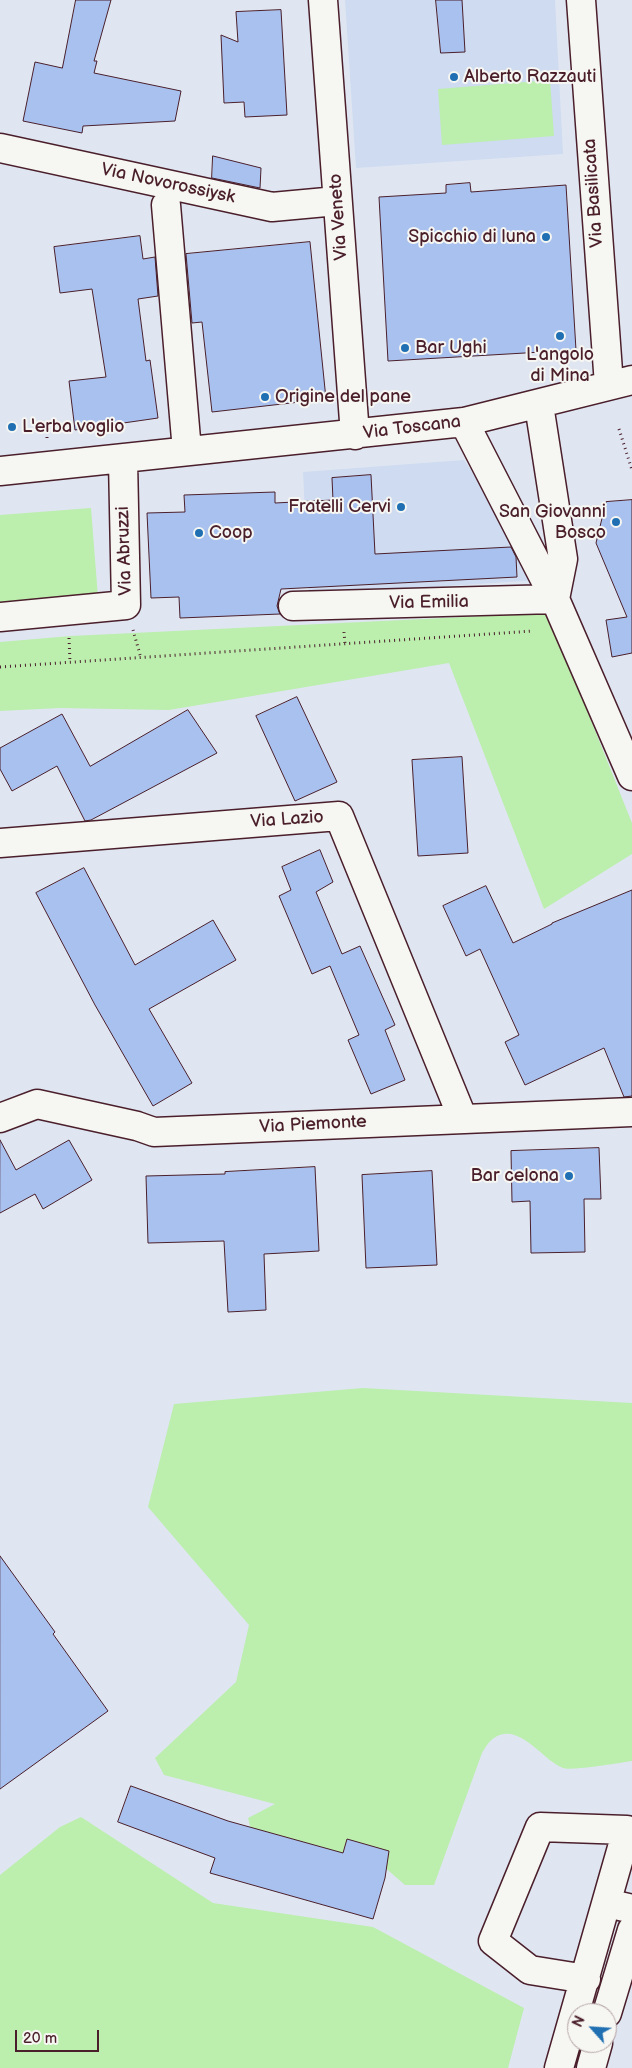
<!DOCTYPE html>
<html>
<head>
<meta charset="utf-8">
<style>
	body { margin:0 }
	#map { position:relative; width:632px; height:2068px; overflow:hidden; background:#dfe6f1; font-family:"Balsamiq Sans",sans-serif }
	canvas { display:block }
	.north { position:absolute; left:567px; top:2003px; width:50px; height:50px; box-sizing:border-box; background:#f6f6f2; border:1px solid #b1a0a2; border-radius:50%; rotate:296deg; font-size:14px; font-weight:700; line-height:20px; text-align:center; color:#4a1f2b }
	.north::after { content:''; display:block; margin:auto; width:18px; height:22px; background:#1f6fb2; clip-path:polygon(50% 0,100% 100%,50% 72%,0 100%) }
	.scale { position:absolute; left:15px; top:2030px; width:84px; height:22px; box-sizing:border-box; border:2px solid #4a1f2b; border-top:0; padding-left:6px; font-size:15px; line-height:18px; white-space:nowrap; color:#4a1f2b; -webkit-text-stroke:4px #f6f6f2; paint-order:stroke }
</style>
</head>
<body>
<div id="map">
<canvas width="632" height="2068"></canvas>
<div class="north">N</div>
<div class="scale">20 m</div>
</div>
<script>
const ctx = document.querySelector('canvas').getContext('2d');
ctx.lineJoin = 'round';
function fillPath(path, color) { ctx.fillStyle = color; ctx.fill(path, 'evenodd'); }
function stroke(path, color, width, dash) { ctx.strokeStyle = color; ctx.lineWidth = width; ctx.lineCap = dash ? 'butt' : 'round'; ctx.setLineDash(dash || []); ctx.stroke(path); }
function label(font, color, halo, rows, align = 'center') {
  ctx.font = font + ' "Balsamiq Sans",sans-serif'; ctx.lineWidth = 4; ctx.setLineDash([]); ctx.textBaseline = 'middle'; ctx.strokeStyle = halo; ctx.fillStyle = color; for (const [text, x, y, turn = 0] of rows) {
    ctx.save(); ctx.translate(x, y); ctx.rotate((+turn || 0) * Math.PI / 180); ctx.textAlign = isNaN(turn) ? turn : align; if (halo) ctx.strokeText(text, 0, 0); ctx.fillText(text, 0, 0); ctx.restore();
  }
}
fillPath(new Path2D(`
	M 345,0 L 555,0 L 563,154 L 356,168 Z
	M 464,460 L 520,542 L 539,580 L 309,595 L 303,472 Z`), '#cedbf0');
fillPath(new Path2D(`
	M 550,80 L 554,136 L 442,145 L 438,89 Z
	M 91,508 L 98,597 L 0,605 L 0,515 Z
	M 548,613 L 632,823 L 632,854 L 544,909 L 449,663 L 169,710 L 60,708 L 0,711 L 0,642 L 71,636 Z
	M 363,1388 L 632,1403 L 632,1761 C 619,1763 572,1771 563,1768 C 543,1761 519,1721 494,1738 C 489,1741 485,1748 482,1753 L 434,1885 L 405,1885 L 382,1865 L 252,1834 L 248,1818 L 275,1804 L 164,1775 L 155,1758 L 236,1682 L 249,1625 L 148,1507 L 174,1404 Z
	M 81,1817 L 213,1903 L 373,1927 L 524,2008 L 508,2068 L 0,2068 L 0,1875 L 60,1827 Z`), '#bceeae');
const building = new Path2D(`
	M 76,0 L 111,0 L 94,61 L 97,61 L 94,73 L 181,91 L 175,121 L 83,126 L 82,133 L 23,121 L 35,62 L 62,68 Z
	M 436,0 L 462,0 L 465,52 L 441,53 Z
	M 281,10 L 287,115 L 245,117 L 244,102 L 224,103 L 221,35 L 238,42 L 236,12 Z
	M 213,156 L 261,168 L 260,188 L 212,178 Z
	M 470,183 L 471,192 L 566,185 L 576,350 L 388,361 L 379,197 L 446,193 L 446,185 Z
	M 140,236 L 143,259 L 155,257 L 158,296 L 138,299 L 146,361 L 150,360 L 158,418 L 75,430 L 69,381 L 106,377 L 92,289 L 60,293 L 54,247 Z
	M 310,242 L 326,399 L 212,412 L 202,322 L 192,323 L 186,254 Z
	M 371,475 L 375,554 L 511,547 L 516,557 L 517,577 L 281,589 L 277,606 L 280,614 L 180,618 L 179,597 L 151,598 L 147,513 L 185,512 L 184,495 L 275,492 L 275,503 L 333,500 L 332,478 Z
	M 632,500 L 632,653 L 612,657 L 606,620 L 627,617 L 596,543 L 606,502 Z
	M 297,697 L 337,782 L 295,801 L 256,716 Z
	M 188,710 L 217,753 L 91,820 L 85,821 L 57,766 L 12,791 L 0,769 L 0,748 L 62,714 L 90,766 Z
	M 462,757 L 468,853 L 418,856 L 412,760 Z
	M 320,850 L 333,882 L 316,892 L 342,954 L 360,946 L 395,1025 L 385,1030 L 405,1080 L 371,1094 L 348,1040 L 359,1035 L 330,966 L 312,974 L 279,896 L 291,890 L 282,867 Z
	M 84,868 L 135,965 L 213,920 L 236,960 L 149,1009 L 192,1083 L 153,1106 L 95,1005 L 36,893 Z
	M 486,886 L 513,943 L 552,924 L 552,923 L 632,890 L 632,1096 L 624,1097 L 604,1048 L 525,1085 L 505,1042 L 519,1035 L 480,949 L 466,956 L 443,906 Z
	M 0,1140 L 16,1170 L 69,1140 L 92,1180 L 43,1209 L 35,1194 L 0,1213 Z
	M 599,1148 L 601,1199 L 584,1199 L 585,1252 L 531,1253 L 530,1201 L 512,1202 L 511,1151 Z
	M 315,1167 L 319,1251 L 264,1254 L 266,1310 L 228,1312 L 224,1241 L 148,1243 L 146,1176 L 225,1174 L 225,1172 Z
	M 432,1171 L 437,1265 L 366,1268 L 362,1175 Z
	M 0,1556 L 55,1632 L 53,1634 L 108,1711 L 0,1789 Z
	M 131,1786 L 228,1821 L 343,1853 L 347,1839 L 389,1851 L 385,1878 L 373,1919 L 210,1873 L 215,1858 L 118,1822 Z`);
fillPath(building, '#a8c1ef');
stroke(building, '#4a1f2b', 1);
const minor = new Path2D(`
	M 323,0 L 355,435
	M 581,0 L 609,385
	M 0,148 L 272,207 L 337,201
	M 166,205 L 187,451
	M 539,405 L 563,559 L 555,599 L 632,776
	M 0,471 L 464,422 L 632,380
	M 293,606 L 555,599 L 464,422
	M 0,617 L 126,605 L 123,460
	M 0,843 L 339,816 L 463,1119
	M 0,1118 L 37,1104 L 137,1126 L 154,1132 L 632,1112
	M 607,1903 L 632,1909
	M 607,2013 L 632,1930
	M 559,2068 L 627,1830 L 540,1827 L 493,1941 L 530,1970 L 586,1979
	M 591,2068 L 598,2043`);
stroke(minor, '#4a1f2b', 31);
stroke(new Path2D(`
	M 619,429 L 632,470
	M 47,432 L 47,439
	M 133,630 L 141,658
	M 344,632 L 345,644
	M 69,638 L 70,662
	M 0,667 L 533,631`), '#4a1f2b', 3, [1, 4]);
stroke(minor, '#f6f6f2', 28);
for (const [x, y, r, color] of [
	[454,77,5,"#1f6fb2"],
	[546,237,5,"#1f6fb2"],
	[560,336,5,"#1f6fb2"],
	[405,348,5,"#1f6fb2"],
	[265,397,5,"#1f6fb2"],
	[12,427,5,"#1f6fb2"],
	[401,507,5,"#1f6fb2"],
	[616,522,5,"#1f6fb2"],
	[199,533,5,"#1f6fb2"],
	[569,1176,5,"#1f6fb2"]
]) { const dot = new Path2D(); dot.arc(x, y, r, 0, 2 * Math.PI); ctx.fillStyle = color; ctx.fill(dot); stroke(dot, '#f6f6f2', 2); }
label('18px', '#4a1f2b', '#f6f6f2', [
	["Alberto Razzauti",464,77],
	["Spicchio di luna",536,237,"right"],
	["Bar Ughi",415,348],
	["L'angolo",560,355,"center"],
	["di Mina",560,376,"center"],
	["Origine del pane",275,397],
	["L'erba voglio",22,427],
	["Fratelli Cervi",391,507,"right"],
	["San Giovanni",606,512,"right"],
	["Bosco",606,533,"right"],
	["Coop",209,533],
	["Bar celona",559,1176,"right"]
], 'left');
label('18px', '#4a1f2b', '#f6f6f2', [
	["Via Novorossiysk",168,184,12],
	["Via Basilicata",594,193,-94],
	["Via Veneto",339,217,-94],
	["Via Toscana",412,428,-7],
	["Via Abruzzi",125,551,-92],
	["Via Emilia",429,603,-1],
	["Via Lazio",287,820,-4],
	["Via Piemonte",313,1125,-3]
]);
</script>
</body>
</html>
